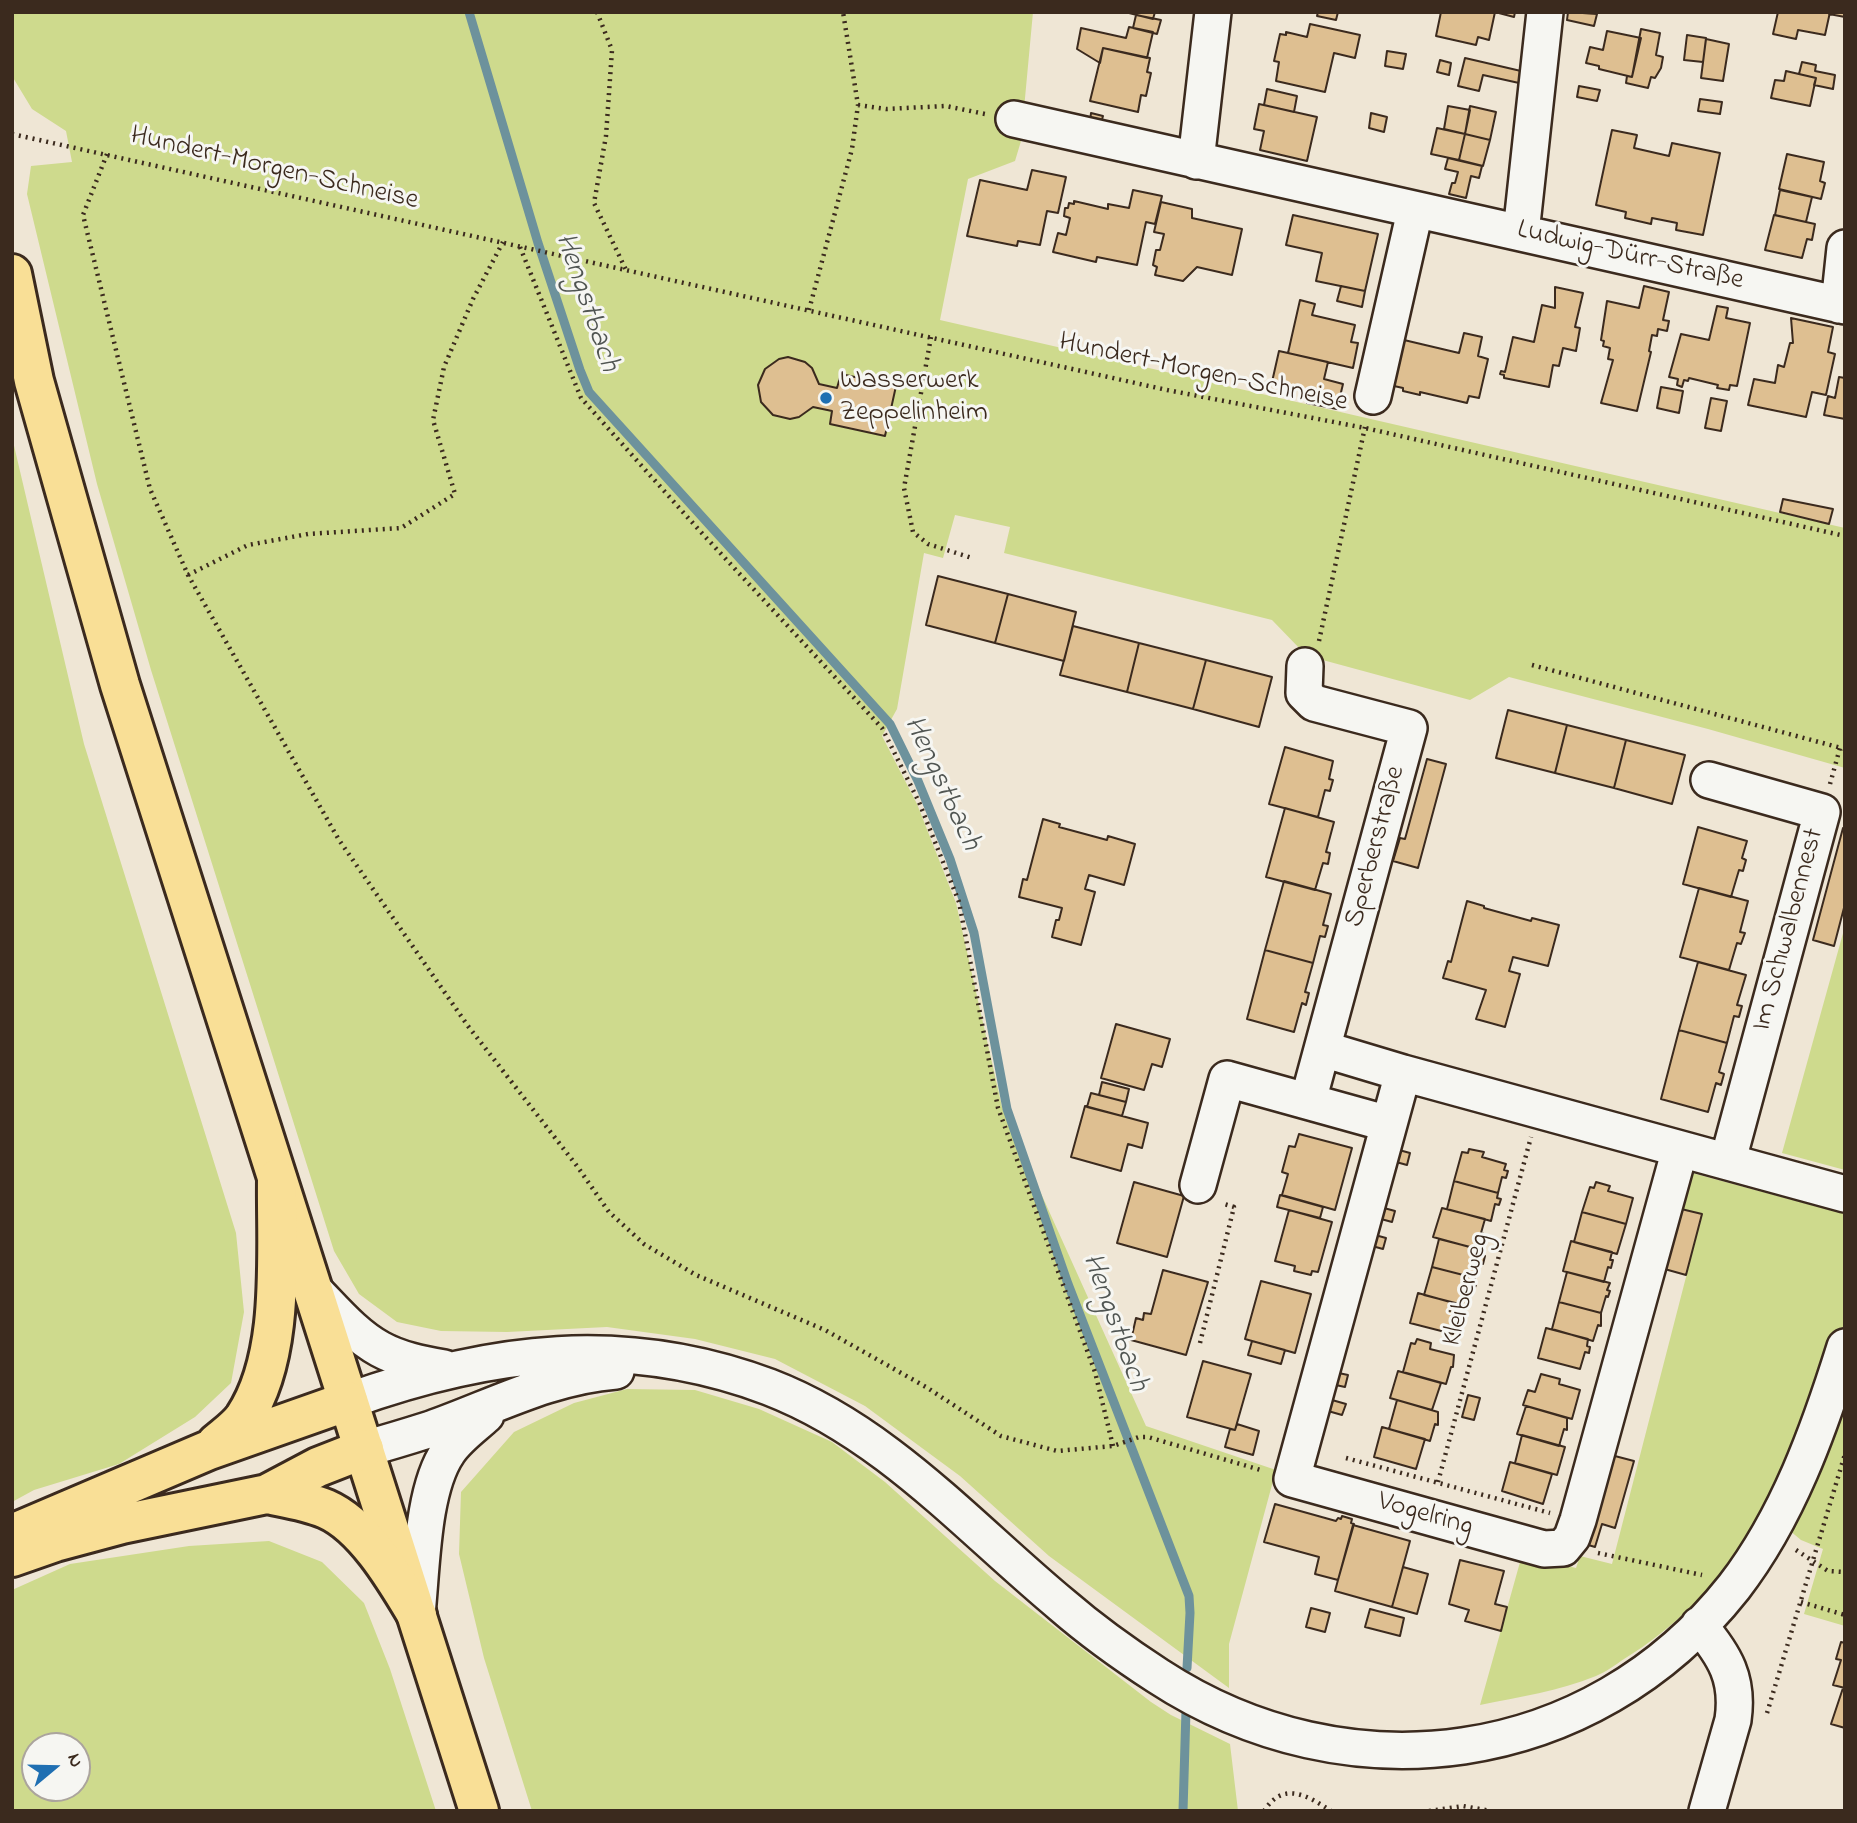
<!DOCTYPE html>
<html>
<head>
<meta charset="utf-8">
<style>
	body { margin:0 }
	#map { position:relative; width:1857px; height:1823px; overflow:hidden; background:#efe6d5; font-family:"Indie Flower",sans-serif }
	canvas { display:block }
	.frame { position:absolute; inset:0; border:14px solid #3b2a1e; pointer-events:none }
	.north { position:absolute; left:21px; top:1732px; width:70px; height:70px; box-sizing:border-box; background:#f6f6f2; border:2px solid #aba49d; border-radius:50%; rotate:71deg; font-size:19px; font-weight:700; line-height:28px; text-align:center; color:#3b2a1e }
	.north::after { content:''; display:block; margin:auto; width:24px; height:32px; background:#1f6fb2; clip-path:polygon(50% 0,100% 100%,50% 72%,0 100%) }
</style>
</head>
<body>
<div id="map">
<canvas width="1857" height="1823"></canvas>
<div class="frame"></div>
<div class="north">N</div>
</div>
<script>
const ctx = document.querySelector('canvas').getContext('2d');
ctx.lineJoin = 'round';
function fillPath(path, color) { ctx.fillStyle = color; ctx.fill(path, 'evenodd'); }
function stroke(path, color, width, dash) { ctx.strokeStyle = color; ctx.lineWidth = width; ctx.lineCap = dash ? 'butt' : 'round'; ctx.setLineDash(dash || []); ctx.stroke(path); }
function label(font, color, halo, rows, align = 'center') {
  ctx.font = font + ' "Indie Flower",sans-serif'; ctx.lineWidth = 6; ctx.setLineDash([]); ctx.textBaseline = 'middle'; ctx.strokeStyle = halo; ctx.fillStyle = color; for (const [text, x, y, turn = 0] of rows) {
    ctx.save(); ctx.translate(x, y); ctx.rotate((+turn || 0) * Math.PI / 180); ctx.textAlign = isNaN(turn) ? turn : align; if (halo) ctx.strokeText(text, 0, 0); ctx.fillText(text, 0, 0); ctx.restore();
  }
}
fillPath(new Path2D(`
	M 12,12 L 1033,12 L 1021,141 L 1015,161 L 968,179 L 940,320 L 1845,528 L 1845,768 L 1708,729 L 1509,677 L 1470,700 L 1319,659 L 1303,652 L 1272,620 L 1004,553 L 1010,527 L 955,515 L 943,558 L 924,553 L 897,709 L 882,736 L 917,804 L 956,903 L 1002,1107 L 1146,1426 L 1276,1470 L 1229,1644 L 1229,1688 L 1049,1556 L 960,1476 L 865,1406 L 775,1359 L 695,1339 L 607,1327 L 507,1332 L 441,1331 L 397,1322 L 359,1294 L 334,1251 L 151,670 L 97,484 L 27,194 L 31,166 L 72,162 L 66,131 L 32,109 L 12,76 Z
	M 12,437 L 84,744 L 236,1233 L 244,1312 L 231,1383 L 195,1417 L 119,1464 L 34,1490 L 12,1502 Z
	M 1845,926 L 1845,1170 L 1782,1153 Z
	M 1692,1173 L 1845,1214 L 1845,1626 L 1804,1614 L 1823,1549 L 1801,1540 L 1789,1530 L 1747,1540 C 1713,1588 1675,1628 1624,1659 C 1615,1665 1606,1672 1596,1676 C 1559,1691 1519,1697 1480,1705 L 1522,1555 L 1576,1568 L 1580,1556 L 1612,1564 L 1702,1215 L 1677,1208 L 1689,1175 Z
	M 627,1389 L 695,1390 L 759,1409 L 832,1442 L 885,1482 L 995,1581 L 1151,1702 L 1171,1715 L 1230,1744 L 1238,1811 L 532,1811 L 484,1658 L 459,1554 L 461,1492 L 514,1432 L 574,1403 Z
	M 269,1541 L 322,1562 L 364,1603 L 390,1669 L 436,1811 L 12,1811 L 12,1590 L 70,1564 L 189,1546 ZM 77,1746 L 77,1788 L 35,1788 L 35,1746 Z`), '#ceda8d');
stroke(new Path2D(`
	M 469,12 L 538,243 L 580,370 L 589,392 L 890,724 L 918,781 L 950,859 L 974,933 L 1007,1109 L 1068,1284 L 1189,1596 L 1190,1613 L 1187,1668
	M 1183,1811 L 1186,1710`), '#6d929c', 9);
const building = new Path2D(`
	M 1125,12 L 1155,12 L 1153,19 Z
	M 1318,12 L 1338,12 L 1336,20 L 1317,16 Z
	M 1441,12 L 1495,12 L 1489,40 L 1478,37 L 1476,45 L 1436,36 Z
	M 1495,12 L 1515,12 L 1514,17 Z
	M 1568,12 L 1597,14 L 1594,26 L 1567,20 Z
	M 1778,12 L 1830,12 L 1825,35 L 1798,30 L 1796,39 L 1773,34 Z
	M 1830,12 L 1845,12 L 1845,17 L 1829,14 Z
	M 1136,15 L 1161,20 L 1157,34 L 1133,28 Z
	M 1310,24 L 1360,35 L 1355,58 L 1334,53 L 1325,92 L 1276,81 L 1279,62 L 1274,61 L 1280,34 L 1286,35 L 1286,32 L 1307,37 Z
	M 1129,27 L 1153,32 L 1147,58 L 1103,48 L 1100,63 L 1077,49 L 1081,28 L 1126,38 Z
	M 1641,29 L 1660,33 L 1656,55 L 1663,57 L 1661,68 L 1655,78 L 1651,77 L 1648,88 L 1626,83 L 1627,76 L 1632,77 Z
	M 1607,31 L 1641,38 L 1632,77 L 1599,69 L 1599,66 L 1586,63 L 1590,47 L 1603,50 Z
	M 1687,35 L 1706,38 L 1703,62 L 1684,60 Z
	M 1706,39 L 1729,44 L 1723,81 L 1701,78 Z
	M 1103,48 L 1150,58 L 1147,72 L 1151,73 L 1146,96 L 1141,95 L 1138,112 L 1090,101 Z
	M 1387,51 L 1406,54 L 1403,69 L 1385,66 Z
	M 1465,58 L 1521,71 L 1519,83 L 1483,75 L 1479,91 L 1458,86 Z
	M 1440,60 L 1451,63 L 1449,75 L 1437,72 Z
	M 1802,62 L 1816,65 L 1815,71 L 1835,75 L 1833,89 L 1814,85 L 1816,78 L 1799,74 Z
	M 1786,71 L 1816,78 L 1810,106 L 1771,98 L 1775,80 L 1784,81 Z
	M 1579,86 L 1600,90 L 1597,101 L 1577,97 Z
	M 1267,89 L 1297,96 L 1294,112 L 1264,105 Z
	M 1700,99 L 1722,102 L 1720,114 L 1698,111 Z
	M 1259,104 L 1317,117 L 1307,161 L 1260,150 L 1264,131 L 1254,129 Z
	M 1448,106 L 1470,110 L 1465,134 L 1444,129 Z
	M 1470,106 L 1496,112 L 1490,140 L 1465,134 Z
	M 1091,113 L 1103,116 L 1101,123 L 1090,121 Z
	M 1371,113 L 1387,117 L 1384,132 L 1369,128 Z
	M 1437,128 L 1465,134 L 1459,160 L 1431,154 Z
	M 1612,130 L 1637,135 L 1634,148 L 1669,156 L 1672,143 L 1720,153 L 1703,235 L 1676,230 L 1677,223 L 1652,218 L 1651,224 L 1625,218 L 1626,212 L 1596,205 Z
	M 1465,134 L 1490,140 L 1483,166 L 1459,160 Z
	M 1787,154 L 1824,162 L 1820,181 L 1825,183 L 1821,199 L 1779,189 Z
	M 1448,158 L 1482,166 L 1479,178 L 1471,176 L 1466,198 L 1449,194 L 1452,183 L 1455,183 L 1458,172 L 1445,169 Z
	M 1032,170 L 1066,177 L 1058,213 L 1047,211 L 1040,245 L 1018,241 L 1017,246 L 967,236 L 980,180 L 1027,190 Z
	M 1133,190 L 1162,196 L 1155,224 L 1146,222 L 1137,265 L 1097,257 L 1096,262 L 1053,252 L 1058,233 L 1066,235 L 1070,218 L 1064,216 L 1065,208 L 1068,208 L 1069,203 L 1074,204 L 1074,201 L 1108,209 L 1108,204 L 1129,208 Z
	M 1780,190 L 1812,197 L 1806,222 L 1775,215 Z
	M 1161,202 L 1192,209 L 1192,218 L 1242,229 L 1232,275 L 1197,267 L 1183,281 L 1155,275 L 1157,267 L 1153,265 L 1156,250 L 1160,250 L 1164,234 L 1154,232 Z
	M 1293,215 L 1378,234 L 1365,291 L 1316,281 L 1322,253 L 1286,245 Z
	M 1774,215 L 1815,224 L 1812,240 L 1807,239 L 1802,258 L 1765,250 Z
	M 1341,286 L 1365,291 L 1362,307 L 1337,301 Z
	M 1644,286 L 1669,292 L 1663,320 L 1669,321 L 1667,331 L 1658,329 L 1657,336 L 1652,335 L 1649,351 L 1651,352 L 1637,411 L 1601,403 L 1613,360 L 1608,359 L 1610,348 L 1603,346 L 1604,341 L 1601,340 L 1607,301 L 1639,308 Z
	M 1555,287 L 1583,293 L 1575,327 L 1580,328 L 1576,351 L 1563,348 L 1559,366 L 1553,365 L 1549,387 L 1504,378 L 1504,375 L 1500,374 L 1501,371 L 1505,372 L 1513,337 L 1534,342 L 1542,305 L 1555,308 Z
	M 1300,300 L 1315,304 L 1312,315 L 1355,325 L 1351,342 L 1358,343 L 1353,368 L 1288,353 Z
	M 1717,306 L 1728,308 L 1726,318 L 1750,323 L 1737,386 L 1730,385 L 1729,390 L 1717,388 L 1718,385 L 1689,378 L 1688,381 L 1684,380 L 1682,387 L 1677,385 L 1678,379 L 1669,377 L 1681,334 L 1709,340 Z
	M 1791,318 L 1833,327 L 1828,352 L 1835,354 L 1826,395 L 1812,392 L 1806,417 L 1748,405 L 1754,379 L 1775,383 L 1778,365 L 1784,367 L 1790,343 L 1793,343 Z
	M 1464,333 L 1482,337 L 1478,356 L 1488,359 L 1479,398 L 1469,396 L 1467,403 L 1420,392 L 1420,395 L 1403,391 L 1403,388 L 1394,386 L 1404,340 L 1459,353 Z
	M 1279,351 L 1328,362 L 1324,379 L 1343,384 L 1337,409 L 1307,403 L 1310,391 L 1272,382 Z
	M 788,357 L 805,362 L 812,368 L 819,384 L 837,388 L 841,374 L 896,386 L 885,436 L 830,424 L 832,411 L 813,407 L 799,417 L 790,419 L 773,415 L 761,402 L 758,385 L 765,369 L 779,359 Z
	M 1839,377 L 1845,378 L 1845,419 L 1824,415 L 1828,396 L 1835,398 Z
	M 1661,387 L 1683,391 L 1679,413 L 1657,408 Z
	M 1711,398 L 1727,401 L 1721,431 L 1705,428 Z
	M 1783,499 L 1833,509 L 1829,524 L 1780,512 Z
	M 938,576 L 1008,594 L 995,643 L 926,625 Z
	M 1008,594 L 1076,612 L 1064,661 L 995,643 Z
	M 1073,626 L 1139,643 L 1127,692 L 1060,675 Z
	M 1139,643 L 1206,660 L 1193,709 L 1127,692 Z
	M 1206,660 L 1272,677 L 1259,727 L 1193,709 Z
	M 1508,710 L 1567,725 L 1555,773 L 1496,758 Z
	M 1567,725 L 1626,740 L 1614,788 L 1555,773 Z
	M 1626,740 L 1685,755 L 1672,804 L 1614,788 Z
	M 1285,747 L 1333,761 L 1329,779 L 1333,780 L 1330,791 L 1325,790 L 1318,817 L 1269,804 Z
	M 1427,759 L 1446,764 L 1418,868 L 1393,861 L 1400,838 L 1405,839 Z
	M 1285,808 L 1334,822 L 1326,852 L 1330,853 L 1328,864 L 1323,863 L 1315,890 L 1266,877 Z
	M 1043,819 L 1060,824 L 1059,827 L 1107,840 L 1108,836 L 1135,844 L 1124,885 L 1089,875 L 1085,889 L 1095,892 L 1081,945 L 1052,937 L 1056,920 L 1059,920 L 1062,908 L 1019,897 L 1023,879 L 1027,880 Z
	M 1698,827 L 1747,841 L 1742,858 L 1746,860 L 1743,871 L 1739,870 L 1731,897 L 1683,884 Z
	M 1843,828 L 1845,829 L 1845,904 L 1834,946 L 1813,940 Z
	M 1284,881 L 1331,894 L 1323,925 L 1328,926 L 1325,937 L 1320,936 L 1313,963 L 1265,950 Z
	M 1699,888 L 1748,901 L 1740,932 L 1745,933 L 1741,944 L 1737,943 L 1729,970 L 1680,957 Z
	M 1467,901 L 1484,906 L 1484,908 L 1531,921 L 1532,918 L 1559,925 L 1548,966 L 1513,957 L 1509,971 L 1520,974 L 1505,1027 L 1476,1019 L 1486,990 L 1443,978 L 1448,961 L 1451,962 Z
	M 1265,950 L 1313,963 L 1305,992 L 1309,993 L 1306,1005 L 1302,1003 L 1294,1032 L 1247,1019 Z
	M 1698,962 L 1746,975 L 1737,1005 L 1742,1006 L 1739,1017 L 1734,1016 L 1727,1043 L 1679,1030 Z
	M 1116,1024 L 1170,1039 L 1162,1067 L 1152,1064 L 1144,1090 L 1101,1078 Z
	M 1679,1030 L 1727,1043 L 1719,1072 L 1724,1074 L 1721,1085 L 1716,1083 L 1708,1112 L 1661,1099 Z
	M 1102,1082 L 1129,1089 L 1126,1102 L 1099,1095 Z
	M 1091,1093 L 1126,1102 L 1122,1116 L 1087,1107 Z
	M 1085,1106 L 1148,1123 L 1142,1148 L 1128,1144 L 1121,1171 L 1071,1157 Z
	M 1299,1134 L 1352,1148 L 1335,1210 L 1282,1195 L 1288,1174 L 1282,1172 L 1289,1146 L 1295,1147 Z
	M 1469,1149 L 1484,1152 L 1482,1157 L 1506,1164 L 1504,1170 L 1508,1171 L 1506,1178 L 1502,1177 L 1498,1193 L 1454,1181 L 1462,1152 L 1468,1153 Z
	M 1399,1150 L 1410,1153 L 1407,1165 L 1396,1162 Z
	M 1454,1181 L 1498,1193 L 1497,1198 L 1501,1199 L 1499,1205 L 1495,1204 L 1491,1221 L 1447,1209 Z
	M 1134,1182 L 1184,1196 L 1167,1257 L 1117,1243 Z
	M 1596,1182 L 1610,1186 L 1608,1191 L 1633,1198 L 1626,1224 L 1582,1212 L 1590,1187 L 1594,1188 Z
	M 1280,1195 L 1323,1207 L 1320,1218 L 1277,1207 Z
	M 1384,1208 L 1395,1211 L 1392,1222 L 1381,1219 Z
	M 1442,1208 L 1485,1219 L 1481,1233 L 1484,1234 L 1481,1244 L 1478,1243 L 1477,1249 L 1433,1237 Z
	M 1677,1208 L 1702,1214 L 1686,1275 L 1661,1268 Z
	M 1289,1210 L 1332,1222 L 1318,1272 L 1312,1271 L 1311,1275 L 1294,1271 L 1295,1266 L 1275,1261 Z
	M 1582,1212 L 1626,1224 L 1617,1254 L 1574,1242 Z
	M 1375,1235 L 1386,1238 L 1383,1249 L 1372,1246 Z
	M 1439,1239 L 1482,1250 L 1481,1255 L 1485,1256 L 1483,1264 L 1479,1262 L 1475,1278 L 1432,1267 Z
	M 1571,1241 L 1612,1252 L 1610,1260 L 1613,1260 L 1611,1268 L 1608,1267 L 1604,1282 L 1563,1271 Z
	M 1432,1267 L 1475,1278 L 1473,1284 L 1476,1285 L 1474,1290 L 1472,1290 L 1467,1306 L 1424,1295 Z
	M 1163,1270 L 1208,1282 L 1186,1355 L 1131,1340 L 1136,1318 L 1143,1320 L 1144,1313 L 1151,1314 Z
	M 1567,1272 L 1610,1283 L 1607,1290 L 1610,1291 L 1608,1297 L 1606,1296 L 1601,1313 L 1559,1302 Z
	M 1261,1281 L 1311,1294 L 1295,1353 L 1245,1339 Z
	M 1418,1293 L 1461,1305 L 1459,1311 L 1464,1312 L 1462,1317 L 1458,1316 L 1453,1334 L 1410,1323 Z
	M 1559,1302 L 1601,1313 L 1601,1326 L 1598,1325 L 1593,1341 L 1552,1329 Z
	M 1546,1328 L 1588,1339 L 1587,1346 L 1590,1347 L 1589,1353 L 1585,1352 L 1580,1369 L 1538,1358 Z
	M 1417,1339 L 1431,1343 L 1430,1349 L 1454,1355 L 1453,1367 L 1451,1367 L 1446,1384 L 1403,1372 L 1411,1343 L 1415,1344 Z
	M 1252,1341 L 1285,1350 L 1281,1364 L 1248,1355 Z
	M 1203,1361 L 1251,1374 L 1235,1430 L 1187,1417 Z
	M 1398,1371 L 1441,1383 L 1432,1410 L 1390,1398 Z
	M 1334,1372 L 1348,1375 L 1345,1387 L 1331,1384 Z
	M 1541,1374 L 1560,1379 L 1559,1384 L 1580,1390 L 1572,1419 L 1523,1405 L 1528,1390 L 1535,1392 Z
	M 1468,1395 L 1480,1398 L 1474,1420 L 1462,1417 Z
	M 1332,1400 L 1346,1404 L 1342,1415 L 1328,1411 Z
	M 1397,1400 L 1438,1412 L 1438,1425 L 1435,1424 L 1430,1441 L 1389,1429 Z
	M 1526,1406 L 1567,1418 L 1567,1430 L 1564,1429 L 1559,1446 L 1517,1434 Z
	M 1237,1424 L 1259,1431 L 1253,1455 L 1225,1447 L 1230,1429 L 1235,1430 Z
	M 1382,1427 L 1425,1439 L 1416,1469 L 1374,1457 Z
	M 1522,1435 L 1565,1447 L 1557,1475 L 1515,1463 Z
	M 1611,1455 L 1634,1461 L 1615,1528 L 1602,1524 L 1595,1547 L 1585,1544 Z
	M 1510,1462 L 1552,1474 L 1543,1504 L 1502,1491 Z
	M 1275,1504 L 1336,1521 L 1338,1518 L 1341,1519 L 1342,1516 L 1352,1519 L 1351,1523 L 1354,1524 L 1338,1580 L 1315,1574 L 1319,1557 L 1264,1542 Z
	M 1353,1525 L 1410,1541 L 1392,1607 L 1335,1591 Z
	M 1460,1560 L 1504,1571 L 1495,1604 L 1507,1607 L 1501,1631 L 1465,1621 L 1469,1610 L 1449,1604 Z
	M 1403,1567 L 1428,1574 L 1417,1614 L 1392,1607 Z
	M 1311,1608 L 1330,1613 L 1325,1632 L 1306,1627 Z
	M 1370,1609 L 1404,1618 L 1400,1636 L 1365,1627 Z
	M 1841,1642 L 1845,1643 L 1845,1688 L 1833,1685 L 1841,1660 L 1836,1659 Z
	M 1843,1688 L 1845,1688 L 1845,1728 L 1831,1724 Z`);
fillPath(building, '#debf91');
stroke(building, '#3b2a1e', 2);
const minor = new Path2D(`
	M 1014,119 L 1845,306
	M 1196,161 L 1213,12
	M 1521,233 L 1545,12
	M 1839,305 L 1845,248
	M 1373,396 L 1415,211
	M 1305,666 L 1304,693 L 1314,703 L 1409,728 L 1308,1101
	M 1709,780 L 1822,812 L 1728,1160
	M 1323,1049 L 1403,1073 L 1845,1194
	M 1403,1073 L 1292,1479 L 1544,1549 L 1563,1548 L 1572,1537 L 1578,1520 L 1680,1149
	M 1198,1185 L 1227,1079 L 1389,1124
	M 313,1289 C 333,1309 354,1335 380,1349 C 400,1360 422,1364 444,1368
	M 348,1401 C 490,1350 625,1333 769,1387 C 886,1432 968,1527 1062,1605 C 1092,1631 1124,1654 1158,1676 C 1348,1800 1591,1768 1734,1587 C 1788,1517 1819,1430 1845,1347
	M 364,1449 C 386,1443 409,1436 431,1429 C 493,1407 550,1376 616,1371
	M 417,1614 C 422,1567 422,1490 448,1452 C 457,1438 474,1426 486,1415
	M 1699,1625 C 1725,1656 1739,1679 1733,1720 L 1707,1811`);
const major = new Path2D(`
	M 12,274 L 34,381 L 120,685 L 479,1811`);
const highway = new Path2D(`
	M 216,1444 C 225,1436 237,1428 244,1418 C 286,1355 276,1253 277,1179
	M 267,1494 C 286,1498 307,1501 326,1509 C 365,1526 396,1580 417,1615
	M 12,1534 L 209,1450 L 348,1401
	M 12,1557 L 55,1542 L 122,1524 L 267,1494 L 318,1467 L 364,1449`);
stroke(minor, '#3b2a1e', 40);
stroke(major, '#3b2a1e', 44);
stroke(highway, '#3b2a1e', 44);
stroke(new Path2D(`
	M 597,12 L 612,50 L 606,136 L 594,203 L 626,270
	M 858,105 L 886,109 L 946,106 L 985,114
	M 12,134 L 1167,390 L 1365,428 L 1845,536
	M 107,154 L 83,215 L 150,489 L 188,575 L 339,840 L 468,1026 L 577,1166 L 609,1212 L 644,1244 L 696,1275 L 825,1330 L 926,1387 L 1001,1436 L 1057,1451 L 1113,1446 L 1139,1437 L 1148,1437 L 1264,1471
	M 520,247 L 581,398 L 699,530 L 882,728 L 919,802 L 959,902 L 998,1108 L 1095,1372 L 1113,1446
	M 809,310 L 852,149 L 858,105 L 843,12
	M 931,337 L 904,488 L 913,532 L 928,544 L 972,558
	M 188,575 L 248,545 L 308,534 L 401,528 L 455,494 L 433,420 L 444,367 L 473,299 L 503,242
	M 1319,641 L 1365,427
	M 1532,665 L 1845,749
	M 1830,784 L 1840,748
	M 1200,1343 L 1234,1207 L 1221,1203
	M 1346,1458 L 1550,1513
	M 1438,1482 L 1531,1137
	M 1796,1550 L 1828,1571 L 1845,1572
	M 1598,1553 L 1702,1575
	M 1801,1602 L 1845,1615
	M 1767,1713 L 1845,1454
	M 1264,1811 C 1283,1781 1307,1795 1331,1811
	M 1429,1811 L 1463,1806 L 1491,1811`), '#3b2a1e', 4.5, [2, 5]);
stroke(minor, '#f6f6f2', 35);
stroke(major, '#f9df96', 38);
stroke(highway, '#f9df96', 38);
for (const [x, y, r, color] of [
	[826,398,7,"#1f6fb2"]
]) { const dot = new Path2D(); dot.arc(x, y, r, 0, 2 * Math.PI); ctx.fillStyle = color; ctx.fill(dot); stroke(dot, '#f6f6f2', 2.5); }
label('28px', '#3b2a1e', '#f6f6f2', [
	["Hundert-Morgen-Schneise",274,170,13],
	["Ludwig-Dürr-Straße",1630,257,13],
	["Hundert-Morgen-Schneise",1203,374,12],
	["Sperberstraße",1377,847,-75],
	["Im Schwalbennest",1790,930,-75],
	["Kleiberweg",1468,1290,-75],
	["Vogelring",1425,1516,16]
]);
label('28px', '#3b2a1e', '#f6f6f2', [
	["Wasserwerk",840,382],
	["Zeppelinheim",840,414]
], 'left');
label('italic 30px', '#505552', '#f6f6f2', [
	["Hengstbach",585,303,71],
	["Hengstbach",940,784,65],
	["Hengstbach",1113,1323,70]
]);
</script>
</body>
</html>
